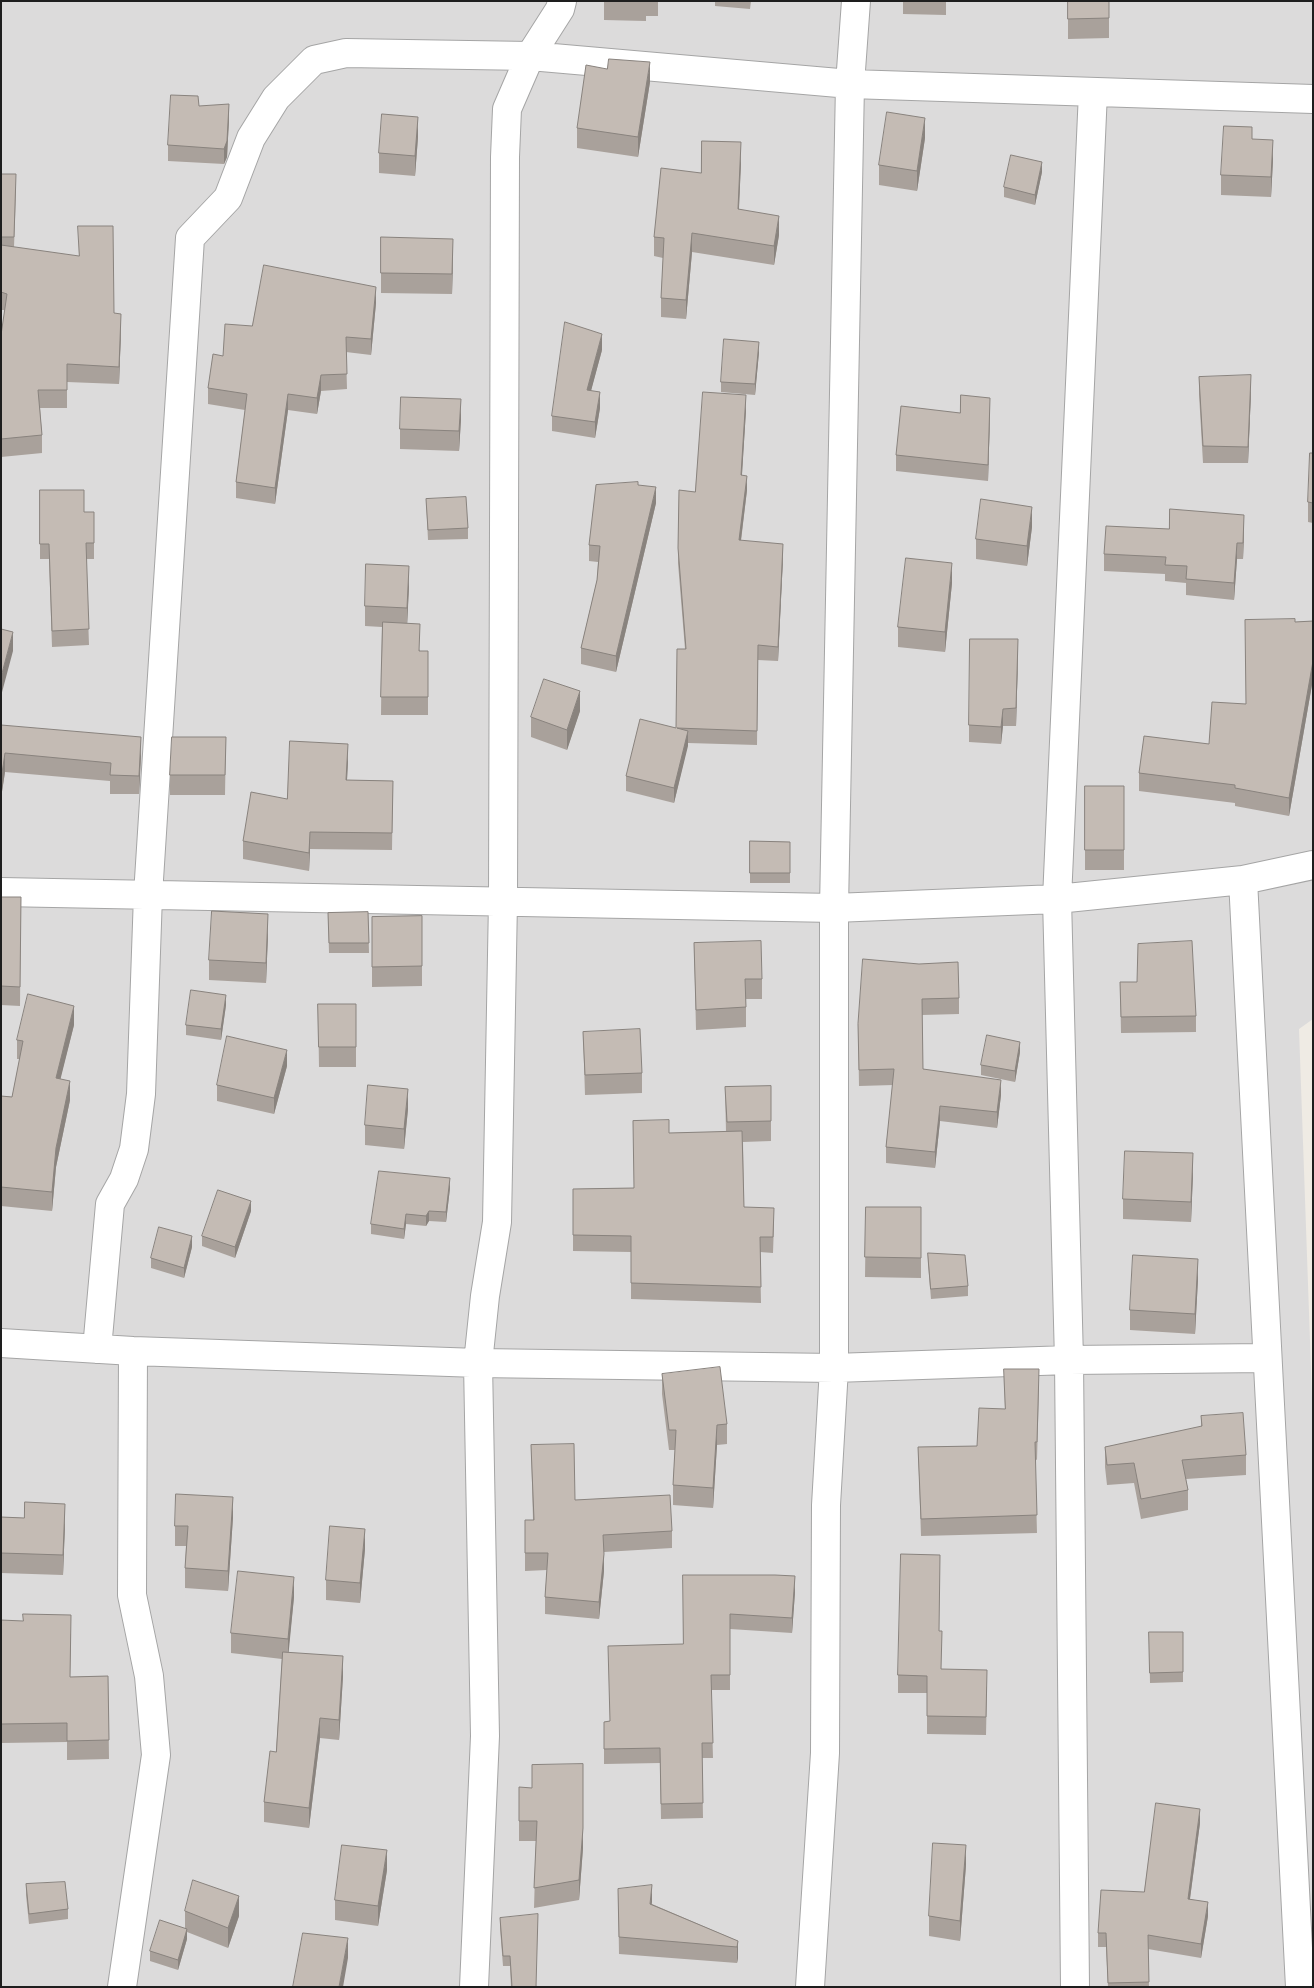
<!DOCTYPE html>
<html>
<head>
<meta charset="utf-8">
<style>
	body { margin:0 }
	#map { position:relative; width:1314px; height:1988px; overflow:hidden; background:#efebe4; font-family:"DejaVu Sans",sans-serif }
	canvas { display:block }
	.frame { position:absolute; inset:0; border:2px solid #1e1e1e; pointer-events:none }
</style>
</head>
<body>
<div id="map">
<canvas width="1314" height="1988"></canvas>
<div class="frame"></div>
</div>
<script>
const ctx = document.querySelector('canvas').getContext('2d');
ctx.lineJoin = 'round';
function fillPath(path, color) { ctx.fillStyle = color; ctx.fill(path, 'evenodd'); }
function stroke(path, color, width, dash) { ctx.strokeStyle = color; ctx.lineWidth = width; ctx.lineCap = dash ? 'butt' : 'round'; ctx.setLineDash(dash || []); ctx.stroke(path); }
fillPath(new Path2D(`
	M 1,1 L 1313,1 L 1313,1019 L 1299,1029 L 1313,1426 L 1313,1987 L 1,1987 Z`), '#dcdbdb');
const minor = new Path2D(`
	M 1243,880 L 1300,1987
	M 1,892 L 834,908 L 1057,899 L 1243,880 L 1313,865
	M 1,1343 L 133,1351 L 478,1363 L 834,1368 L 1069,1360 L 1266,1358
	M 97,1349 L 110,1204 L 124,1179 L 134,1149 L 141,1094 L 148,895 L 190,238 L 228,198 L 251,138 L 276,98 L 314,60 L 346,53 L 530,56 L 850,84 L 1313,99
	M 122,1987 L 156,1755 L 149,1676 L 132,1595 L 133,1351
	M 474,1987 L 485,1736 L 478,1363 L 485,1296 L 497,1222 L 503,901 L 505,157 L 507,109 L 530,56 L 560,9 L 562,1
	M 810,1987 L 825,1753 L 826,1505 L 834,1368 L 834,908 L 850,84 L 856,1
	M 1075,1987 L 1069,1360 L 1057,899 L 1093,92`);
stroke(minor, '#a5a5a5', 30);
stroke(minor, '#fff', 28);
fillPath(new Path2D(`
	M 604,1 L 658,1 L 658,16 L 646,16 L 646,21 L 604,20 Z
	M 715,1 L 751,1 L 750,9 L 715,6 Z
	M 903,1 L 946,1 L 946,15 L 903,14 Z
	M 1068,1 L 1109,1 L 1109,38 L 1068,39 Z
	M 607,69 L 650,82 L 638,157 L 577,148 L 577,128 Z
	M 199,106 L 229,119 L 227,157 L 224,164 L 168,161 L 168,145 Z
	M 418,137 L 415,176 L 379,173 L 379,153 Z
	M 925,138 L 917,191 L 879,185 L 879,165 Z
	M 1252,139 L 1273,160 L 1271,197 L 1221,195 L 1221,175 Z
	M 741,162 L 739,209 L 779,235 L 774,265 L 692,252 L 686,319 L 661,317 L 661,298 L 663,258 L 654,256 L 654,237 L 701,173 Z
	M 1042,172 L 1035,205 L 1004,197 L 1004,187 Z
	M 1,174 L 16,191 L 14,247 L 114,313 L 121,331 L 119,384 L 67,382 L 67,408 L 40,408 L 42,435 L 42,453 L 1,457 L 1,335 L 5,310 L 1,310 Z
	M 381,237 L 453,259 L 452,294 L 381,293 Z
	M 376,303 L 371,355 L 346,352 L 347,389 L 321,391 L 317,414 L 288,410 L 275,504 L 236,498 L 236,482 L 245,410 L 208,404 L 208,388 L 223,356 L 252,326 Z
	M 602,350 L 591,390 L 600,408 L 595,438 L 552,431 L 552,416 Z
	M 759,352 L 755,395 L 721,392 L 721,382 Z
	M 1199,377 L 1251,392 L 1248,463 L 1203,463 L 1199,394 Z
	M 746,410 L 742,475 L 747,490 L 741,541 L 783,558 L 778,661 L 758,660 L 757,745 L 688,743 L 674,803 L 626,791 L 626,776 L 676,728 L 685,649 L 678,563 L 679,490 L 695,492 Z
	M 960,413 L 990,414 L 988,481 L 896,471 L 896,455 Z
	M 461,419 L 459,451 L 400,449 L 400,429 Z
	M 1313,453 L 1313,523 L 1308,522 L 1308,502 Z
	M 638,485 L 656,503 L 616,672 L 581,664 L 581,648 L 597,580 L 598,562 L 589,561 L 589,545 Z
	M 40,490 L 84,512 L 94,512 L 94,559 L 86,559 L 89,645 L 52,647 L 49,559 L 40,559 Z
	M 426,499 L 468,528 L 468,539 L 428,540 Z
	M 1032,527 L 1027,566 L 976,559 L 976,539 Z
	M 1244,532 L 1243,559 L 1237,559 L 1234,600 L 1186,595 L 1186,583 L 1165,581 L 1165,574 L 1104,571 L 1104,554 Z
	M 952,583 L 945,652 L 898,647 L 898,627 Z
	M 409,586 L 407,623 L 420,651 L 428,651 L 428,715 L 381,715 L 382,627 L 365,626 L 365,606 Z
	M 1313,621 L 1313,679 L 1289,816 L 1235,806 L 1235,803 L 1139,791 L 1139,773 L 1209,744 L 1246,704 L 1295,622 Z
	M 1018,657 L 1016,726 L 1003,726 L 1001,744 L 969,742 L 969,725 Z
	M 580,711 L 567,750 L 531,737 L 531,717 Z
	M 1,725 L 141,755 L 139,794 L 110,794 L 110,781 L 5,772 L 1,798 Z
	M 226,737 L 225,795 L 170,795 L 170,775 Z
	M 348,761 L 347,780 L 393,781 L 392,850 L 310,849 L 309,871 L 243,859 L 243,841 L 287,799 Z
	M 1085,786 L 1124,786 L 1124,870 L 1085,870 Z
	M 750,841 L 790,842 L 790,883 L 750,883 Z
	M 1,897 L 21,897 L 20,1006 L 1,1005 Z
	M 368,912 L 369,953 L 329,953 L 328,913 Z
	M 422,916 L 422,986 L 372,987 L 372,917 Z
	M 268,934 L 266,983 L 209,980 L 209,960 Z
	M 694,943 L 762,979 L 762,999 L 746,999 L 746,1027 L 696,1030 Z
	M 919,964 L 959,998 L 959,1014 L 922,1015 L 923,1069 L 1001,1095 L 997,1128 L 940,1121 L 935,1168 L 886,1163 L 886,1147 L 893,1085 L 859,1086 L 858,1024 Z
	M 1120,982 L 1196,1016 L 1196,1032 L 1121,1033 Z
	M 318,1004 L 356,1004 L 356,1067 L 319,1067 Z
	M 226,1005 L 221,1040 L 186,1035 L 186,1025 Z
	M 74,1025 L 60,1079 L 70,1100 L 56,1167 L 52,1211 L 1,1206 L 1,1096 L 12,1097 L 20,1059 L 17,1059 L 17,1040 Z
	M 583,1032 L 642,1073 L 642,1093 L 585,1095 Z
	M 1020,1052 L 1015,1082 L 981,1075 L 981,1065 Z
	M 287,1066 L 274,1114 L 217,1101 L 217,1085 Z
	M 771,1086 L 771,1141 L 743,1142 L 744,1207 L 774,1224 L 773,1253 L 760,1252 L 761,1303 L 631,1299 L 631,1252 L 573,1251 L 573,1189 L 634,1188 L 669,1133 L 726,1132 L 725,1087 Z
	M 408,1109 L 404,1149 L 365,1145 L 365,1125 Z
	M 1193,1173 L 1191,1222 L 1123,1219 L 1123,1199 Z
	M 450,1188 L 446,1222 L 429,1221 L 426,1226 L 406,1224 L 404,1239 L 371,1234 L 371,1224 Z
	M 866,1207 L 921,1207 L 921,1278 L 865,1277 Z
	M 251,1211 L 235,1258 L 202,1246 L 202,1236 Z
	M 192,1247 L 184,1278 L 151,1268 L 151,1258 Z
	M 928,1253 L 968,1286 L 968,1296 L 931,1299 L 928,1263 Z
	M 1198,1279 L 1195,1334 L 1130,1330 L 1130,1310 Z
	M 1004,1369 L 1039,1387 L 1037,1460 L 1035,1459 L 1037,1533 L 921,1536 L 918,1447 L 977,1446 L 1005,1409 Z
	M 662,1374 L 727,1424 L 727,1444 L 717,1445 L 713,1508 L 673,1505 L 673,1485 L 675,1450 L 669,1450 L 662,1394 Z
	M 1201,1416 L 1246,1455 L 1246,1475 L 1186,1479 L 1188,1490 L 1188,1510 L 1141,1519 L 1134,1483 L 1107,1485 L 1105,1467 L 1105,1447 L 1201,1427 Z
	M 531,1445 L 575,1500 L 672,1531 L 672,1548 L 604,1552 L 604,1571 L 599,1619 L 545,1614 L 545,1597 L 547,1570 L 525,1571 L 525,1520 L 533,1520 Z
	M 1,1517 L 24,1518 L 65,1524 L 63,1575 L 1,1573 Z
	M 233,1517 L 228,1591 L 185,1588 L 185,1568 L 186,1546 L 175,1546 L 175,1526 Z
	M 365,1549 L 360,1603 L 326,1600 L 326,1580 Z
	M 683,1575 L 795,1592 L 792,1633 L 730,1629 L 730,1690 L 711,1690 L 713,1758 L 702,1758 L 703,1818 L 661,1819 L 660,1763 L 604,1764 L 604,1722 L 610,1721 L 683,1644 Z
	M 294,1597 L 288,1653 L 343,1676 L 339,1740 L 320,1738 L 309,1828 L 264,1822 L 264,1802 L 276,1752 L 282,1659 L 231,1653 L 231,1633 Z
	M 1,1620 L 71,1634 L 70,1677 L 108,1676 L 109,1759 L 67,1760 L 67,1742 L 1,1743 Z
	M 940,1631 L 941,1669 L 987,1687 L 986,1735 L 927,1734 L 927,1693 L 898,1693 L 898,1675 Z
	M 1149,1632 L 1183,1632 L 1183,1682 L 1150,1683 Z
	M 519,1787 L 583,1848 L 579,1900 L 534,1908 L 536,1841 L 519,1841 Z
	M 1200,1823 L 1190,1899 L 1208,1916 L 1201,1958 L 1148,1949 L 1149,1987 L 1108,1987 L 1106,1947 L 1098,1947 L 1098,1933 L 1144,1892 Z
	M 966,1865 L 960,1941 L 929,1936 L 929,1916 Z
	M 387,1870 L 378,1926 L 335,1920 L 335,1900 Z
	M 26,1884 L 68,1909 L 68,1919 L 29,1924 L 26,1895 Z
	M 618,1889 L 652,1904 L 738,1941 L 738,1958 L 737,1963 L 619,1954 Z
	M 185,1911 L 239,1916 L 228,1948 L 187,1932 L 187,1939 L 178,1970 L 150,1961 L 150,1951 L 185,1928 Z
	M 500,1918 L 537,1987 L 511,1987 L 510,1966 L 503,1966 L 500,1928 Z`), '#a9a19b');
fillPath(new Path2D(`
	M 650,62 L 650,82 L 638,157 L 638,137 Z
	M 229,104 L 229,119 L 227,157 L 224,164 L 224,149 Z
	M 418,117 L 418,137 L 415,176 L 415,156 Z
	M 925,118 L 925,138 L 917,191 L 917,171 Z
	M 1273,140 L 1273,160 L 1271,197 L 1271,177 Z
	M 741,142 L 741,162 L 738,228 L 738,209 Z
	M 1042,162 L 1042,172 L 1035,205 L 1035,195 Z
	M 779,216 L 779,235 L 774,265 L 774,246 Z
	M 692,233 L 692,252 L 686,319 L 686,300 Z
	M 453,239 L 453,259 L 452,294 L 452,274 Z
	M 376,287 L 376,303 L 371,355 L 371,339 Z
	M 121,314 L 121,331 L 119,384 L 119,367 Z
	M 602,334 L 602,350 L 587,406 L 587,390 Z
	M 759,342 L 759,352 L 755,395 L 755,384 Z
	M 321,375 L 321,391 L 317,414 L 317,398 Z
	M 1251,375 L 1251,392 L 1248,463 L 1248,447 Z
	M 600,392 L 600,408 L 595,438 L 595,422 Z
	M 288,394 L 288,410 L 275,504 L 275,488 Z
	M 746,395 L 746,410 L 741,489 L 741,475 Z
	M 990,398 L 990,414 L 988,481 L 988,465 Z
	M 461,399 L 461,419 L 459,451 L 459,431 Z
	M 747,476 L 747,490 L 739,555 L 739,540 Z
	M 656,487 L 656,503 L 616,672 L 616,656 Z
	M 1032,507 L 1032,527 L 1027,566 L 1027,546 Z
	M 1244,515 L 1244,532 L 1243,559 L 1243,543 Z
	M 1237,543 L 1237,559 L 1234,600 L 1234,583 Z
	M 783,544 L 783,558 L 778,661 L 778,647 Z
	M 952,563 L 952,583 L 945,652 L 945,632 Z
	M 409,566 L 409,586 L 407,628 L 407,608 Z
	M 13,632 L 13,651 L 1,696 L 1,677 Z
	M 1018,639 L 1018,657 L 1016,726 L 1016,708 Z
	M 1313,661 L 1313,679 L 1289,816 L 1289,798 Z
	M 580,691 L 580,711 L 567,750 L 567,730 Z
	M 1003,709 L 1003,726 L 1001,744 L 1001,727 Z
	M 688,731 L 688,746 L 674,803 L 674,788 Z
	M 141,737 L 141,755 L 139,794 L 139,776 Z
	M 348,744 L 348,761 L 346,798 L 346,780 Z
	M 5,753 L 5,772 L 1,798 L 1,780 Z
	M 310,832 L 310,849 L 309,871 L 309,853 Z
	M 268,914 L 268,934 L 266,983 L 266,963 Z
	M 226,995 L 226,1005 L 221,1040 L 221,1029 Z
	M 74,1006 L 74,1025 L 56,1097 L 56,1078 Z
	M 1020,1042 L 1020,1052 L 1015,1082 L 1015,1071 Z
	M 287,1050 L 287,1066 L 274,1114 L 274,1098 Z
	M 1001,1080 L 1001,1095 L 997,1128 L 997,1112 Z
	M 70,1081 L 70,1100 L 56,1167 L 52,1211 L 52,1192 L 56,1148 Z
	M 408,1089 L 408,1109 L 404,1149 L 404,1129 Z
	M 940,1106 L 940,1121 L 935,1168 L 935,1152 Z
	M 1193,1153 L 1193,1173 L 1191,1222 L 1191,1202 Z
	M 450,1178 L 450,1188 L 446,1222 L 446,1212 Z
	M 251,1201 L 251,1211 L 235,1258 L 235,1247 Z
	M 429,1211 L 429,1221 L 426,1226 L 426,1216 Z
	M 406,1214 L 406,1224 L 404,1239 L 404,1229 Z
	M 192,1236 L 192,1247 L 184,1278 L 184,1268 Z
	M 1198,1259 L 1198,1279 L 1195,1334 L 1195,1314 Z
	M 717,1425 L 717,1445 L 713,1508 L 713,1488 Z
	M 233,1497 L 233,1517 L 228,1591 L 228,1571 Z
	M 65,1504 L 65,1524 L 63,1575 L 63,1555 Z
	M 365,1529 L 365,1549 L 360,1603 L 360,1583 Z
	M 604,1554 L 604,1571 L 599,1619 L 599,1602 Z
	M 795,1576 L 795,1592 L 792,1633 L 792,1618 Z
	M 294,1577 L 294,1597 L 288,1659 L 288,1639 Z
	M 343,1656 L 343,1676 L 339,1740 L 339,1720 Z
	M 320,1718 L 320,1738 L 309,1828 L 309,1808 Z
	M 1200,1809 L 1200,1823 L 1188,1913 L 1188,1899 Z
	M 583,1828 L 583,1848 L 579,1900 L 579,1880 Z
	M 966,1845 L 966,1865 L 960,1941 L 960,1921 Z
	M 387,1850 L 387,1870 L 378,1926 L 378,1906 Z
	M 652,1885 L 652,1902 L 650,1920 L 650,1904 Z
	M 239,1896 L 239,1916 L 228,1948 L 228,1928 Z
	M 1208,1902 L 1208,1916 L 1201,1958 L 1201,1944 Z
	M 187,1929 L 187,1939 L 178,1970 L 178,1960 Z
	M 348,1938 L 348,1958 L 343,1987 L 339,1987 Z
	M 738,1941 L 738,1958 L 737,1963 L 737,1947 Z`), '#89837e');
const building = new Path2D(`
	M 1068,1 L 1109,1 L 1109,18 L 1068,19 Z
	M 609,59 L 650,62 L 638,137 L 577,128 L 586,65 L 607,69 Z
	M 171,95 L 198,96 L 199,106 L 229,104 L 227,141 L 224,149 L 168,145 Z
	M 887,112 L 925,118 L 917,171 L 879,165 Z
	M 382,114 L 418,117 L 415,156 L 379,153 Z
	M 1224,126 L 1252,127 L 1252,139 L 1273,140 L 1271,177 L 1221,175 Z
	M 702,141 L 741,142 L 738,209 L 779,216 L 774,246 L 692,233 L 686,300 L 661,298 L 664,238 L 654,237 L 661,168 L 701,173 Z
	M 1011,155 L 1042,162 L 1035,195 L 1004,187 Z
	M 1,174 L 16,174 L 14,237 L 1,237 Z
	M 78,226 L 113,226 L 114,313 L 121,314 L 119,367 L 67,364 L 67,390 L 38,390 L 42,435 L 1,439 L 1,335 L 7,294 L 1,292 L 1,245 L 79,256 Z
	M 381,237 L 453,239 L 452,274 L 381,273 Z
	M 264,265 L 376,287 L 371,339 L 346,337 L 347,374 L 321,375 L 317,398 L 288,394 L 275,488 L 236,482 L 247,394 L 208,388 L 213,354 L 223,356 L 225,324 L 252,326 Z
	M 565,322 L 602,334 L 587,390 L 600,392 L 595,422 L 552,416 Z
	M 724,339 L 759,342 L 755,384 L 721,382 Z
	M 1251,375 L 1248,447 L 1203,446 L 1199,377 Z
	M 703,392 L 746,395 L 741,475 L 747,476 L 739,540 L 783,544 L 778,647 L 758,645 L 757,731 L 677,728 L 688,731 L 674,788 L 626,776 L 640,719 L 676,728 L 677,649 L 686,649 L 678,548 L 679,490 L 695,492 Z
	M 961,395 L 990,398 L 988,465 L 896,455 L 901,406 L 960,413 Z
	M 401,397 L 461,399 L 459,431 L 400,429 Z
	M 1310,453 L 1313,453 L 1313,503 L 1308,502 Z
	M 638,482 L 638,485 L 656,487 L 616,656 L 581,648 L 597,580 L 600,546 L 589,545 L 596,485 Z
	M 40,490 L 84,490 L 84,512 L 94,512 L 94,543 L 86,543 L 89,629 L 52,631 L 49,544 L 40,544 Z
	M 466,497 L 468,528 L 428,530 L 426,499 Z
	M 981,499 L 1032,507 L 1027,546 L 976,539 Z
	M 1170,509 L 1244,515 L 1243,543 L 1237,543 L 1234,583 L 1186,579 L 1187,566 L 1165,565 L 1166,557 L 1104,554 L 1106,526 L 1169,529 Z
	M 906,558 L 952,563 L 945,632 L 898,627 Z
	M 366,564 L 409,566 L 407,608 L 365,606 Z
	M 1295,619 L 1295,622 L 1313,621 L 1313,661 L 1289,798 L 1235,788 L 1235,785 L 1139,773 L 1144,736 L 1209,744 L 1212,702 L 1246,704 L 1245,620 Z
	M 383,622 L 420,624 L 419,651 L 428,651 L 428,697 L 381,697 Z
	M 1,629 L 13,632 L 1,677 Z
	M 970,639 L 1018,639 L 1016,708 L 1003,709 L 1001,727 L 969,725 Z
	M 544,679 L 580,691 L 567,730 L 531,717 Z
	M 1,725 L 141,737 L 139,776 L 110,775 L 111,763 L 5,753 L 1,780 Z
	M 172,737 L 226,737 L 225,775 L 170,775 Z
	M 290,741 L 348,744 L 346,780 L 393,781 L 392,833 L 310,832 L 309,853 L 243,841 L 251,792 L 287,799 Z
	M 1085,786 L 1124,786 L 1124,850 L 1085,850 Z
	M 750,841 L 790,842 L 790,873 L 750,873 Z
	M 1,897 L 21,897 L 20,987 L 1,986 Z
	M 212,911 L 268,914 L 266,963 L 209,960 Z
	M 368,912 L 369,943 L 329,943 L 328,913 Z
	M 422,916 L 422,966 L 372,967 L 372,917 Z
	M 761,941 L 762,979 L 745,979 L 746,1007 L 696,1010 L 694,943 Z
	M 1192,941 L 1196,1016 L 1121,1017 L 1120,982 L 1137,982 L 1138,944 Z
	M 863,959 L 919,964 L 958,962 L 959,998 L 922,999 L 923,1069 L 1001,1080 L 997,1112 L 940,1106 L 935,1152 L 886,1147 L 894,1069 L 859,1070 L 858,1024 Z
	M 191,990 L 226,995 L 221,1029 L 186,1025 Z
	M 28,994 L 74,1006 L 56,1078 L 70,1081 L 56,1148 L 52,1192 L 1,1187 L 1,1096 L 12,1097 L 23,1041 L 17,1040 Z
	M 318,1004 L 356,1004 L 356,1047 L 319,1047 Z
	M 640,1029 L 642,1073 L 585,1075 L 583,1032 Z
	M 987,1035 L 1020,1042 L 1015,1071 L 981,1065 Z
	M 227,1036 L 287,1050 L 274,1098 L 217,1085 Z
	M 368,1085 L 408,1089 L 404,1129 L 365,1125 Z
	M 771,1086 L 771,1121 L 727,1122 L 725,1087 Z
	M 669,1120 L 669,1133 L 742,1131 L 744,1207 L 774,1208 L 773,1237 L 760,1237 L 761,1287 L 631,1283 L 631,1236 L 573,1235 L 573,1189 L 634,1188 L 633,1121 Z
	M 1125,1151 L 1193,1153 L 1191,1202 L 1123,1199 Z
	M 379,1171 L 450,1178 L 446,1212 L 429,1211 L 426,1216 L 406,1214 L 404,1229 L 371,1224 Z
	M 218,1190 L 251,1201 L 235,1247 L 202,1236 Z
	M 866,1207 L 921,1207 L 921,1258 L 865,1257 Z
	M 159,1227 L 192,1236 L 184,1268 L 151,1258 Z
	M 928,1253 L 965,1255 L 968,1286 L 931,1289 Z
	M 1133,1255 L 1198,1259 L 1195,1314 L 1130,1310 Z
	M 720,1367 L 727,1424 L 717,1425 L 713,1488 L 673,1485 L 676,1430 L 669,1430 L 662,1374 Z
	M 1004,1369 L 1039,1369 L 1037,1442 L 1035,1442 L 1037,1515 L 921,1519 L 918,1447 L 977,1446 L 979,1408 L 1005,1409 Z
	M 1243,1413 L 1246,1455 L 1182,1460 L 1188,1490 L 1141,1499 L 1134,1463 L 1107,1465 L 1105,1447 L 1202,1426 L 1201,1416 Z
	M 574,1444 L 575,1500 L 670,1495 L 672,1531 L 603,1535 L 604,1554 L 599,1602 L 545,1597 L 548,1553 L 525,1553 L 525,1520 L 534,1520 L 531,1445 Z
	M 176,1494 L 233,1497 L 228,1571 L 185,1568 L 188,1526 L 175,1526 Z
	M 25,1502 L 65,1504 L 63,1555 L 1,1553 L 1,1517 L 24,1518 Z
	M 330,1526 L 365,1529 L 360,1583 L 326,1580 Z
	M 901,1554 L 940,1555 L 939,1631 L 942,1631 L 941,1669 L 987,1670 L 986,1717 L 927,1716 L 927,1676 L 898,1675 Z
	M 238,1571 L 294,1577 L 288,1639 L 231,1633 Z
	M 683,1575 L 775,1575 L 795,1576 L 792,1618 L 730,1614 L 730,1675 L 711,1675 L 713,1743 L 702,1743 L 703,1803 L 661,1804 L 660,1748 L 604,1749 L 604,1722 L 610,1721 L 608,1646 L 683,1644 Z
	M 23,1614 L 71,1615 L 70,1677 L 108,1676 L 109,1740 L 67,1741 L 67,1723 L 1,1724 L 1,1620 L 23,1621 Z
	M 1149,1632 L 1183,1632 L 1183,1672 L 1150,1673 Z
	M 283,1652 L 343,1656 L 339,1720 L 320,1718 L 309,1808 L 264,1802 L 270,1751 L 276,1752 Z
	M 583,1764 L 583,1828 L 579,1880 L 534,1888 L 537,1821 L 519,1821 L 519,1787 L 532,1788 L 532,1765 Z
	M 1156,1803 L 1200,1809 L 1188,1899 L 1208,1902 L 1201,1944 L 1148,1935 L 1149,1982 L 1108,1983 L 1106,1933 L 1098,1933 L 1101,1890 L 1144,1892 Z
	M 933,1843 L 966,1845 L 960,1921 L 929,1916 Z
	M 342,1845 L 387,1850 L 378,1906 L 335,1900 Z
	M 193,1880 L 239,1896 L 228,1928 L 185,1911 Z
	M 65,1882 L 68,1909 L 29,1914 L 26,1884 Z
	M 652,1885 L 650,1904 L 738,1941 L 737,1947 L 619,1937 L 618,1889 Z
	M 538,1914 L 536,1987 L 512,1987 L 510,1956 L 503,1956 L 500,1918 Z
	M 160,1920 L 187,1929 L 178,1960 L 150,1951 Z
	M 303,1933 L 348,1938 L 339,1987 L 293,1987 Z`);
fillPath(building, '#c4bbb4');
stroke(building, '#89837e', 1);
</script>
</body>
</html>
